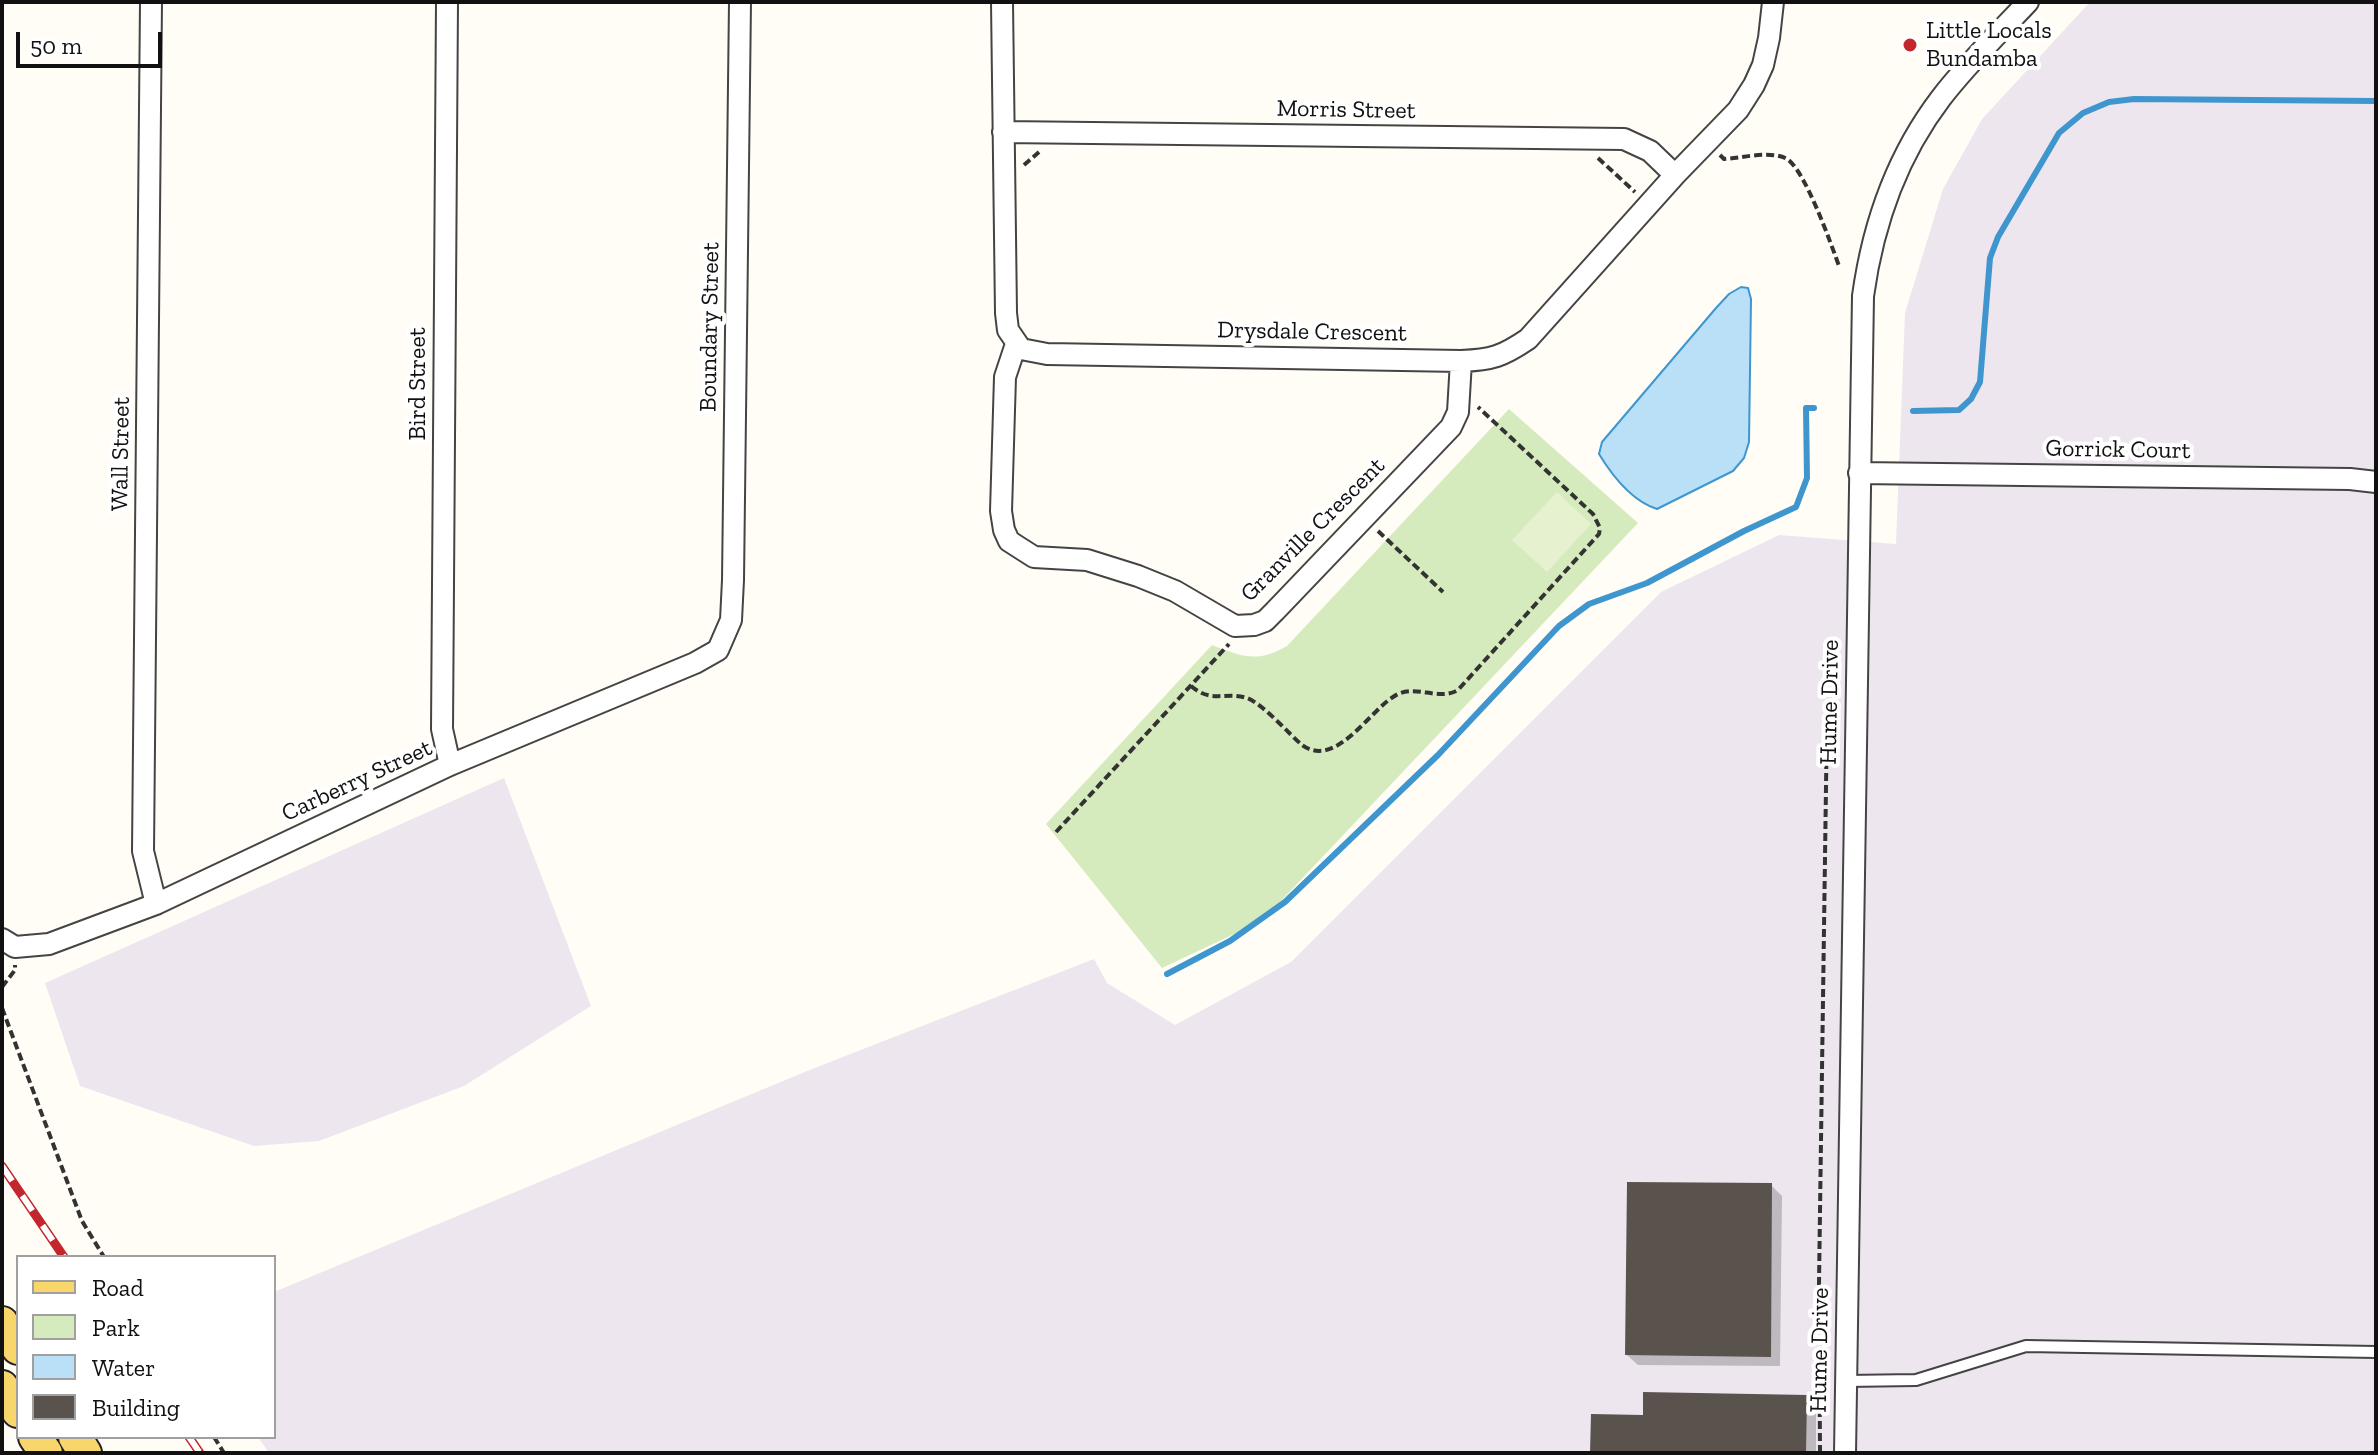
<!DOCTYPE html>
<html>
<head>
<meta charset="utf-8">
<style>
	body { margin:0 }
	#map { position:relative; width:2378px; height:1455px; overflow:hidden; background:#fffdf5; font-family:"Zilla Slab",serif }
	canvas { display:block }
	.frame { position:absolute; inset:0; border:4px solid #111; pointer-events:none }
	.legend { position:absolute; left:16px; top:1255px; width:260px; height:184px; box-sizing:border-box; background:#fff; border:2px solid #a0a0a0; margin:0; padding:10px 14px; list-style:none; font-size:24px; color:#111 }
	.legend li { display:flex; align-items:center; gap:16px; height:40px }
	.legend b { width:40px; border:2px solid #a0a0a0 }
	.scale { position:absolute; left:16px; top:32px; width:146px; height:36px; box-sizing:border-box; border:4px solid #111; border-top:0; padding-left:10px; font-size:24px; line-height:28px; white-space:nowrap; color:#111; -webkit-text-stroke:6px #fff; paint-order:stroke }
</style>
</head>
<body>
<div id="map">
<canvas width="2378" height="1455"></canvas>
<div class="frame"></div>
<ul class="legend">
<li><b style="height:10px;background:#f9d66b"></b>Road</li>
<li><b style="height:22px;background:#d5ebbd"></b>Park</li>
<li><b style="height:22px;background:#b9e0f7"></b>Water</li>
<li><b style="height:22px;background:#5a524d"></b>Building</li>
</ul>
<div class="scale">50 m</div>
</div>
<script>
const ctx = document.querySelector('canvas').getContext('2d');
ctx.lineJoin = 'round';
function fillPath(path, color) { ctx.fillStyle = color; ctx.fill(path, 'evenodd'); }
function stroke(path, color, width, dash) { ctx.strokeStyle = color; ctx.lineWidth = width; ctx.lineCap = dash ? 'butt' : 'round'; ctx.setLineDash(dash || []); ctx.stroke(path); }
function label(font, color, halo, rows, align = 'center') {
  ctx.font = font + ' "Zilla Slab",serif'; ctx.lineWidth = 8; ctx.setLineDash([]); ctx.textBaseline = 'middle'; ctx.strokeStyle = halo; ctx.fillStyle = color; for (const [text, x, y, turn = 0] of rows) {
    ctx.save(); ctx.translate(x, y); ctx.rotate((+turn || 0) * Math.PI / 180); ctx.textAlign = isNaN(turn) ? turn : align; if (halo) ctx.strokeText(text, 0, 0); ctx.fillText(text, 0, 0); ctx.restore();
  }
}
fillPath(new Path2D(`
	M 2090,2 L 2376,2 L 2376,1453 L 269,1453 L 258,1437 L 274,1437 L 274,1292 L 812,1069 L 1094,959 L 1107,983 L 1175,1025 L 1291,962 L 1661,592 L 1779,535 L 1896,544 L 1905,313 L 1943,189 L 1982,119 Z
	M 504,778 L 591,1006 L 464,1086 L 319,1141 L 254,1146 L 80,1086 L 45,983 Z`), '#eee6ef');
fillPath(new Path2D(`
	M 1509,409 L 1638,523 L 1262,921 L 1162,968 L 1046,824 L 1212,645 C 1242,657 1258,663 1287,646 Z`), '#d5ebbd');
fillPath(new Path2D(`
	M 1557,492 L 1591,524 L 1547,572 L 1512,540 Z`), '#e6f2cf');
const water = new Path2D(`
	M 1741,287 L 1748,288 L 1751,299 L 1749,442 L 1744,458 L 1733,471 L 1657,509 C 1632,501 1613,477 1599,454 L 1602,442 L 1716,308 L 1729,294 Z`);
fillPath(water, '#b9e0f7');
stroke(water, '#3f96cf', 2);
fillPath(new Path2D(`
	M 1771,1185 L 1782,1196 L 1780,1366 L 1638,1365 L 1627,1355 Z
	M 1806,1397 L 1816,1407 L 1816,1453 L 1592,1453 L 1645,1417 Z`), '#0003');
stroke(new Path2D(`
	M 1913,411 L 1959,410 L 1971,399 L 1980,382 L 1990,258 L 1998,237 L 2059,133 L 2083,113 L 2109,102 L 2134,99 L 2376,101
	M 1167,974 L 1230,941 L 1285,902 L 1438,755 L 1559,626 L 1589,604 L 1647,583 L 1744,531 L 1796,507 L 1807,478 L 1806,408 L 1814,408`), '#3f96cf', 6);
fillPath(new Path2D(`
	M 1627,1182 L 1772,1183 L 1771,1357 L 1625,1355 Z
	M 1643,1392 L 1807,1395 L 1806,1453 L 1590,1453 L 1591,1414 L 1643,1415 Z`), '#5a524d');
const service = new Path2D(`
	M 1846,1381 L 1916,1380 L 2026,1346 L 2376,1352`);
const minor = new Path2D(`
	M 151,2 L 143,851 L 156,904
	M 447,2 L 442,729 L 450,765
	M 1002,2 L 1006,313 L 1008,330 L 1021,349 L 1047,354 L 1461,361 C 1492,360 1503,356 1528,339 L 1675,175 L 1738,110 L 1754,85 L 1763,65 L 1769,38 L 1773,2
	M 1003,132 L 1624,139 L 1650,151 L 1675,175
	M 1016,344 L 1005,377 L 1001,511 L 1004,530 L 1009,541 L 1034,557 L 1087,560 L 1138,576 L 1175,591 L 1235,626 L 1254,625 L 1265,621 L 1275,611 L 1451,427 L 1458,412 L 1461,361
	M 1859,473 L 2350,479 L 2376,482
	M 2,939 L 15,947 L 49,944 L 156,904 L 450,765 L 695,663 L 718,650 L 731,620 L 733,580 L 740,2
	M 1845,1453 L 1863,296 C 1873,224 1896,157 1941,98 C 1967,64 1999,33 2028,2`);
const primary = new Path2D(`
	M 2,1323 L 18,1348
	M 2,1387 L 18,1411
	M 35,1437 L 46,1453
	M 75,1437 L 85,1453`);
stroke(service, '#444', 14);
stroke(minor, '#444', 24);
stroke(primary, '#222', 36);
stroke(new Path2D(`
	M 1720,155 L 1724,159 C 1742,158 1771,150 1787,159 C 1805,170 1831,244 1839,266
	M 1598,158 L 1635,192
	M 1024,165 L 1039,152
	M 1378,531 L 1443,592
	M 1191,686 C 1212,704 1225,691 1247,698 C 1263,704 1288,733 1302,745 C 1335,769 1368,713 1393,697 C 1414,682 1437,702 1458,690 L 1599,534 L 1600,528 L 1593,514 L 1478,407
	M 1056,832 L 1229,644
	M 2,987 L 15,970 L 15,965
	M 2,1008 L 82,1221 L 104,1257
	M 214,1437 L 224,1453
	M 1820,1453 L 1819,1283 L 1828,645`), '#333', 4, [8, 4]);
stroke(service, '#fff', 10);
stroke(minor, '#fff', 20);
stroke(primary, '#f9d66b', 32);
const rail = new Path2D(`
	M 2,1166 L 64,1257
	M 189,1437 L 200,1453`);
stroke(rail, '#c4262e', 9);
stroke(rail, '#fff', 6, [18]);
for (const [x, y, r, color] of [
	[1910,45,8,"#c4262e"]
]) { const dot = new Path2D(); dot.arc(x, y, r, 0, 2 * Math.PI); ctx.fillStyle = color; ctx.fill(dot); stroke(dot, '#fff', 3); }
label('24px', '#111', '#fff', [
	["Little Locals",1926,31],
	["Bundamba",1926,59]
], 'left');
label('24px', '#111', '#fff', [
	["Morris Street",1346,110,1],
	["Boundary Street",710,327,-89],
	["Drysdale Crescent",1312,332,1],
	["Bird Street",418,384,-90],
	["Gorrick Court",2118,450,1],
	["Wall Street",121,454,-89],
	["Granville Crescent",1313,530,-45],
	["Hume Drive",1830,702,-89],
	["Carberry Street",357,781,-25],
	["Hume Drive",1820,1350,-89]
]);
</script>
</body>
</html>
